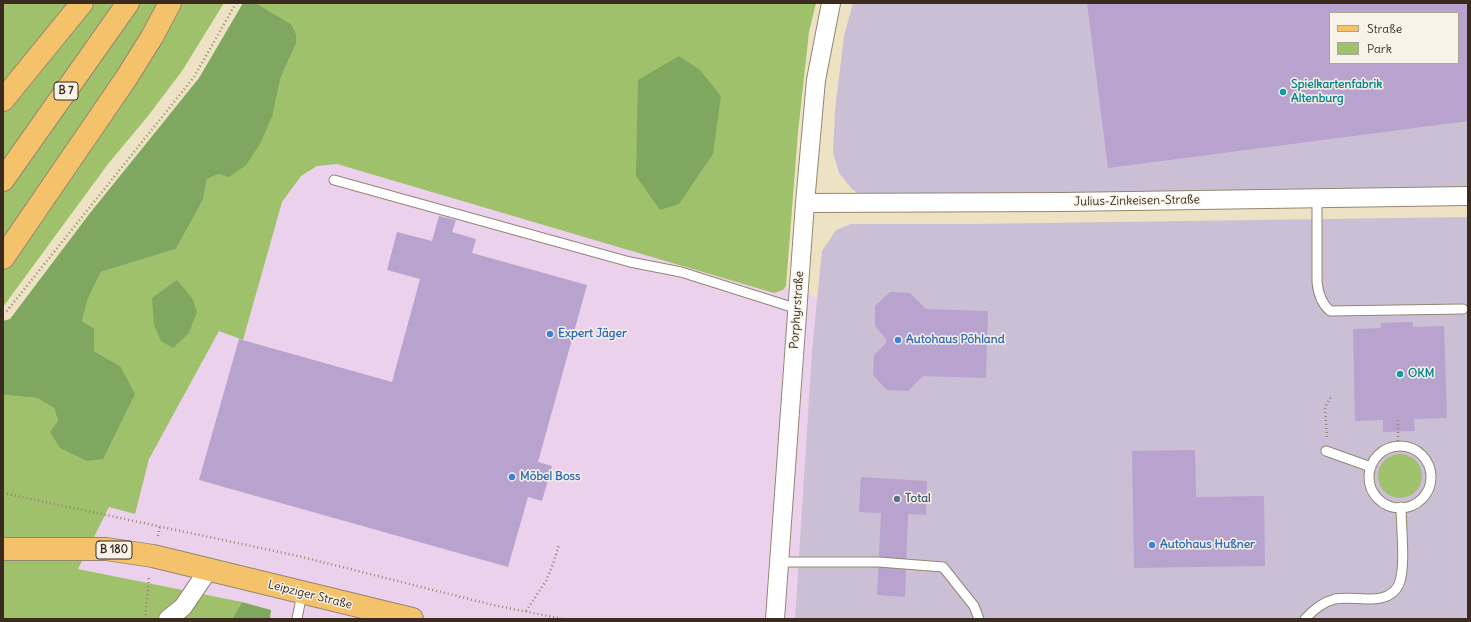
<!DOCTYPE html>
<html>
<head>
<meta charset="utf-8">
<style>
	body { margin:0 }
	#map { position:relative; width:1471px; height:622px; overflow:hidden; background:#ede3c4; font-family:Delius,sans-serif }
	canvas { display:block }
	.frame { position:absolute; inset:0; border:4px solid #3b2a1e; pointer-events:none }
	.legend { position:absolute; left:1329px; top:12px; width:130px; height:52px; box-sizing:border-box; background:#f7f3e8; border:1px solid #aca397; margin:0; padding:5px 7px; list-style:none; font-size:12px; color:#3b2a1e }
	.legend li { display:flex; align-items:center; gap:8px; height:20px }
	.legend b { width:20px; border:1px solid #aca397 }
</style>
</head>
<body>
<div id="map">
<canvas width="1471" height="622"></canvas>
<div class="frame"></div>
<ul class="legend">
<li><b style="height:5px;background:#f3c26a"></b>Straße</li>
<li><b style="height:11px;background:#a0c16b"></b>Park</li>
</ul>
</div>
<script>
const ctx = document.querySelector('canvas').getContext('2d');
ctx.lineJoin = 'round';
function fillPath(path, color) { ctx.fillStyle = color; ctx.fill(path, 'evenodd'); }
function stroke(path, color, width, dash) { ctx.strokeStyle = color; ctx.lineWidth = width; ctx.lineCap = dash ? 'butt' : 'round'; ctx.setLineDash(dash || []); ctx.stroke(path); }
function label(font, color, halo, rows, align = 'center') {
  ctx.font = font + ' Delius,sans-serif'; ctx.lineWidth = 3; ctx.setLineDash([]); ctx.textBaseline = 'middle'; ctx.strokeStyle = halo; ctx.fillStyle = color; for (const [text, x, y, turn = 0] of rows) {
    ctx.save(); ctx.translate(x, y); ctx.rotate((+turn || 0) * Math.PI / 180); ctx.textAlign = isNaN(turn) ? turn : align; if (halo) ctx.strokeText(text, 0, 0); ctx.fillText(text, 0, 0); ctx.restore();
  }
}
fillPath(new Path2D(`
	M 292,137 L 818,298 L 812,350 L 795,619 L 270,619 L 271,610 L 242,602 L 78,569 Z`), '#ebd1eb');
fillPath(new Path2D(`
	M 853,3 L 1468,3 L 1468,186 L 1387,189 L 973,194 L 858,194 L 851,188 L 839,173 L 833,152 L 835,110 L 844,36 ZM 1330,13 L 1458,13 L 1458,63 L 1330,63 Z
	M 1468,217 L 1468,619 L 795,619 L 812,350 L 822,251 L 836,230 L 851,224 L 971,224 Z`), '#cbbfd5');
fillPath(new Path2D(`
	M 3,3 L 224,3 L 182,71 L 148,116 L 108,164 L 3,307 Z
	M 256,3 L 816,3 L 809,32 L 798,132 L 786,286 L 783,290 L 774,293 L 337,164 L 317,166 L 301,176 L 282,202 L 243,340 L 219,331 L 149,459 L 135,514 L 109,507 L 78,569 L 242,602 L 232,619 L 3,619 L 3,395 L 37,398 L 54,408 L 58,421 L 120,366 L 94,351 L 94,328 L 82,321 L 88,299 L 101,272 L 176,249 L 203,200 L 207,179 L 219,174 L 273,114 L 281,77 L 296,44 L 291,24 Z
	M1378 476a22 22 0 1 1 44 0a22 22 0 1 1-44 0Z`), '#a0c16b');
fillPath(new Path2D(`
	M 243,3 L 256,3 L 291,24 L 296,34 L 296,44 L 281,77 L 273,114 L 260,144 L 246,165 L 229,177 L 219,174 L 207,179 L 203,200 L 176,249 L 101,272 L 88,299 L 82,321 L 94,328 L 94,351 L 120,366 L 135,394 L 103,459 L 87,461 L 60,448 L 50,432 L 58,421 L 54,408 L 37,398 L 3,395 L 3,321 L 10,319 L 90,213 L 199,78 Z
	M 679,56 L 700,70 L 721,96 L 713,154 L 679,204 L 660,210 L 636,176 L 638,80 Z
	M 177,280 L 192,298 L 197,312 L 189,333 L 173,348 L 161,341 L 154,325 L 152,298 Z
	M 242,602 L 271,610 L 270,619 L 232,619 Z`), '#80a75f');
fillPath(new Path2D(`
	M 1087,3 L 1468,3 L 1468,121 L 1108,168 ZM 1330,13 L 1458,13 L 1458,63 L 1330,63 Z
	M 439,216 L 456,220 L 452,232 L 476,239 L 472,253 L 587,285 L 538,462 L 552,466 L 542,501 L 528,497 L 508,567 L 199,480 L 239,339 L 392,382 L 420,279 L 387,270 L 397,232 L 432,241 Z
	M 890,292 L 910,293 L 926,309 L 988,311 L 986,378 L 923,376 L 908,391 L 887,390 L 873,375 L 874,355 L 886,343 L 886,339 L 875,326 L 875,306 Z
	M 1413,322 L 1413,327 L 1444,326 L 1447,418 L 1414,419 L 1415,431 L 1383,432 L 1383,420 L 1355,421 L 1353,329 L 1381,328 L 1381,323 Z
	M 1195,450 L 1196,497 L 1264,496 L 1265,566 L 1134,568 L 1132,451 Z
	M 861,477 L 927,481 L 926,515 L 908,514 L 905,597 L 877,595 L 881,513 L 859,512 Z`), '#b7a3ce');
const service = new Path2D(`
	M 334,180 L 630,262 L 681,272 L 798,309
	M 1317,199 L 1317,282 C 1318,293 1321,303 1330,311 L 1463,309
	M1369 477a31 31 0 1 1 62 0a31 31 0 1 1-62 0Z
	M 1326,451 L 1371,467
	M 779,562 L 879,562 L 943,567 L 974,606 L 979,619
	M 297,619 L 302,593
	M 1305,619 C 1313,610 1323,602 1335,599 C 1354,595 1389,608 1399,584 C 1406,567 1401,527 1401,507`);
const minor = new Path2D(`
	M 805,203 L 1063,202 L 1468,196
	M 168,619 L 183,607 L 209,569
	M 775,619 L 805,203 L 816,80 L 831,3`);
const primary = new Path2D(`
	M 3,549 L 106,549 L 153,556 L 412,619`);
const trunk = new Path2D(`
	M 3,100 L 82,3
	M 3,180 L 128,3
	M 3,258 L 125,80 L 152,37 L 170,3`);
stroke(service, '#948671', 11);
stroke(minor, '#948671', 20);
stroke(primary, '#948671', 24);
stroke(trunk, '#948671', 24);
stroke(new Path2D(`
	M 3,312 L 6,312 L 194,77 L 236,3
	M 1398,420 L 1398,446
	M 1327,437 L 1325,407 L 1331,397
	M 3,493 L 298,556 L 493,605 L 563,619
	M 158,536 L 160,526
	M 526,611 L 546,581 L 553,564 L 559,545
	M 145,619 L 149,578`), '#948671', 2.5, [1, 3]);
stroke(service, '#fff', 9);
stroke(minor, '#fff', 18);
stroke(primary, '#f3c26a', 22);
stroke(trunk, '#f3c26a', 22);
for (const [x, y, r, color] of [
	[1283,92,4,"#0f9aa8"],
	[550,334,4,"#3f7fe0"],
	[898,340,4,"#3f7fe0"],
	[1400,374,4,"#0f9aa8"],
	[512,477,4,"#3f7fe0"],
	[897,499,4,"#5c6f8a"],
	[1152,545,4,"#3f7fe0"]
]) { const dot = new Path2D(); dot.arc(x, y, r, 0, 2 * Math.PI); ctx.fillStyle = color; ctx.fill(dot); stroke(dot, '#f7f3e8', 1.5); }
for (const [x, y, w] of [
	[66,91,24],
	[114,550,36]
]) { const box = new Path2D(); box.roundRect(x - w / 2, y - 9, w, 18, 3); ctx.fillStyle = '#f7f3e8'; ctx.fill(box); stroke(box, '#3b2a1e', 1); }
label('bold 11px', '#3b2a1e', null, [
	["B 7",66,91],
	["B 180",114,550]
]);
label('bold 12px', '#0d838f', '#f7f3e8', [
	["Spielkartenfabrik",1291,85],
	["Altenburg",1291,99],
	["OKM",1408,374]
], 'left');
label('12px', '#3b2a1e', '#f7f3e8', [
	["Julius-Zinkeisen-Straße",1137,201,-1],
	["Porphyrstraße",797,310,-86],
	["Leipziger Straße",310,595,14]
]);
label('bold 12px', '#366cbe', '#f7f3e8', [
	["Expert Jäger",558,334],
	["Autohaus Pöhland",906,340],
	["Möbel Boss",520,477],
	["Autohaus Hußner",1160,545]
], 'left');
label('bold 12px', '#4e5e75', '#f7f3e8', [
	["Total",905,499]
], 'left');
</script>
</body>
</html>
